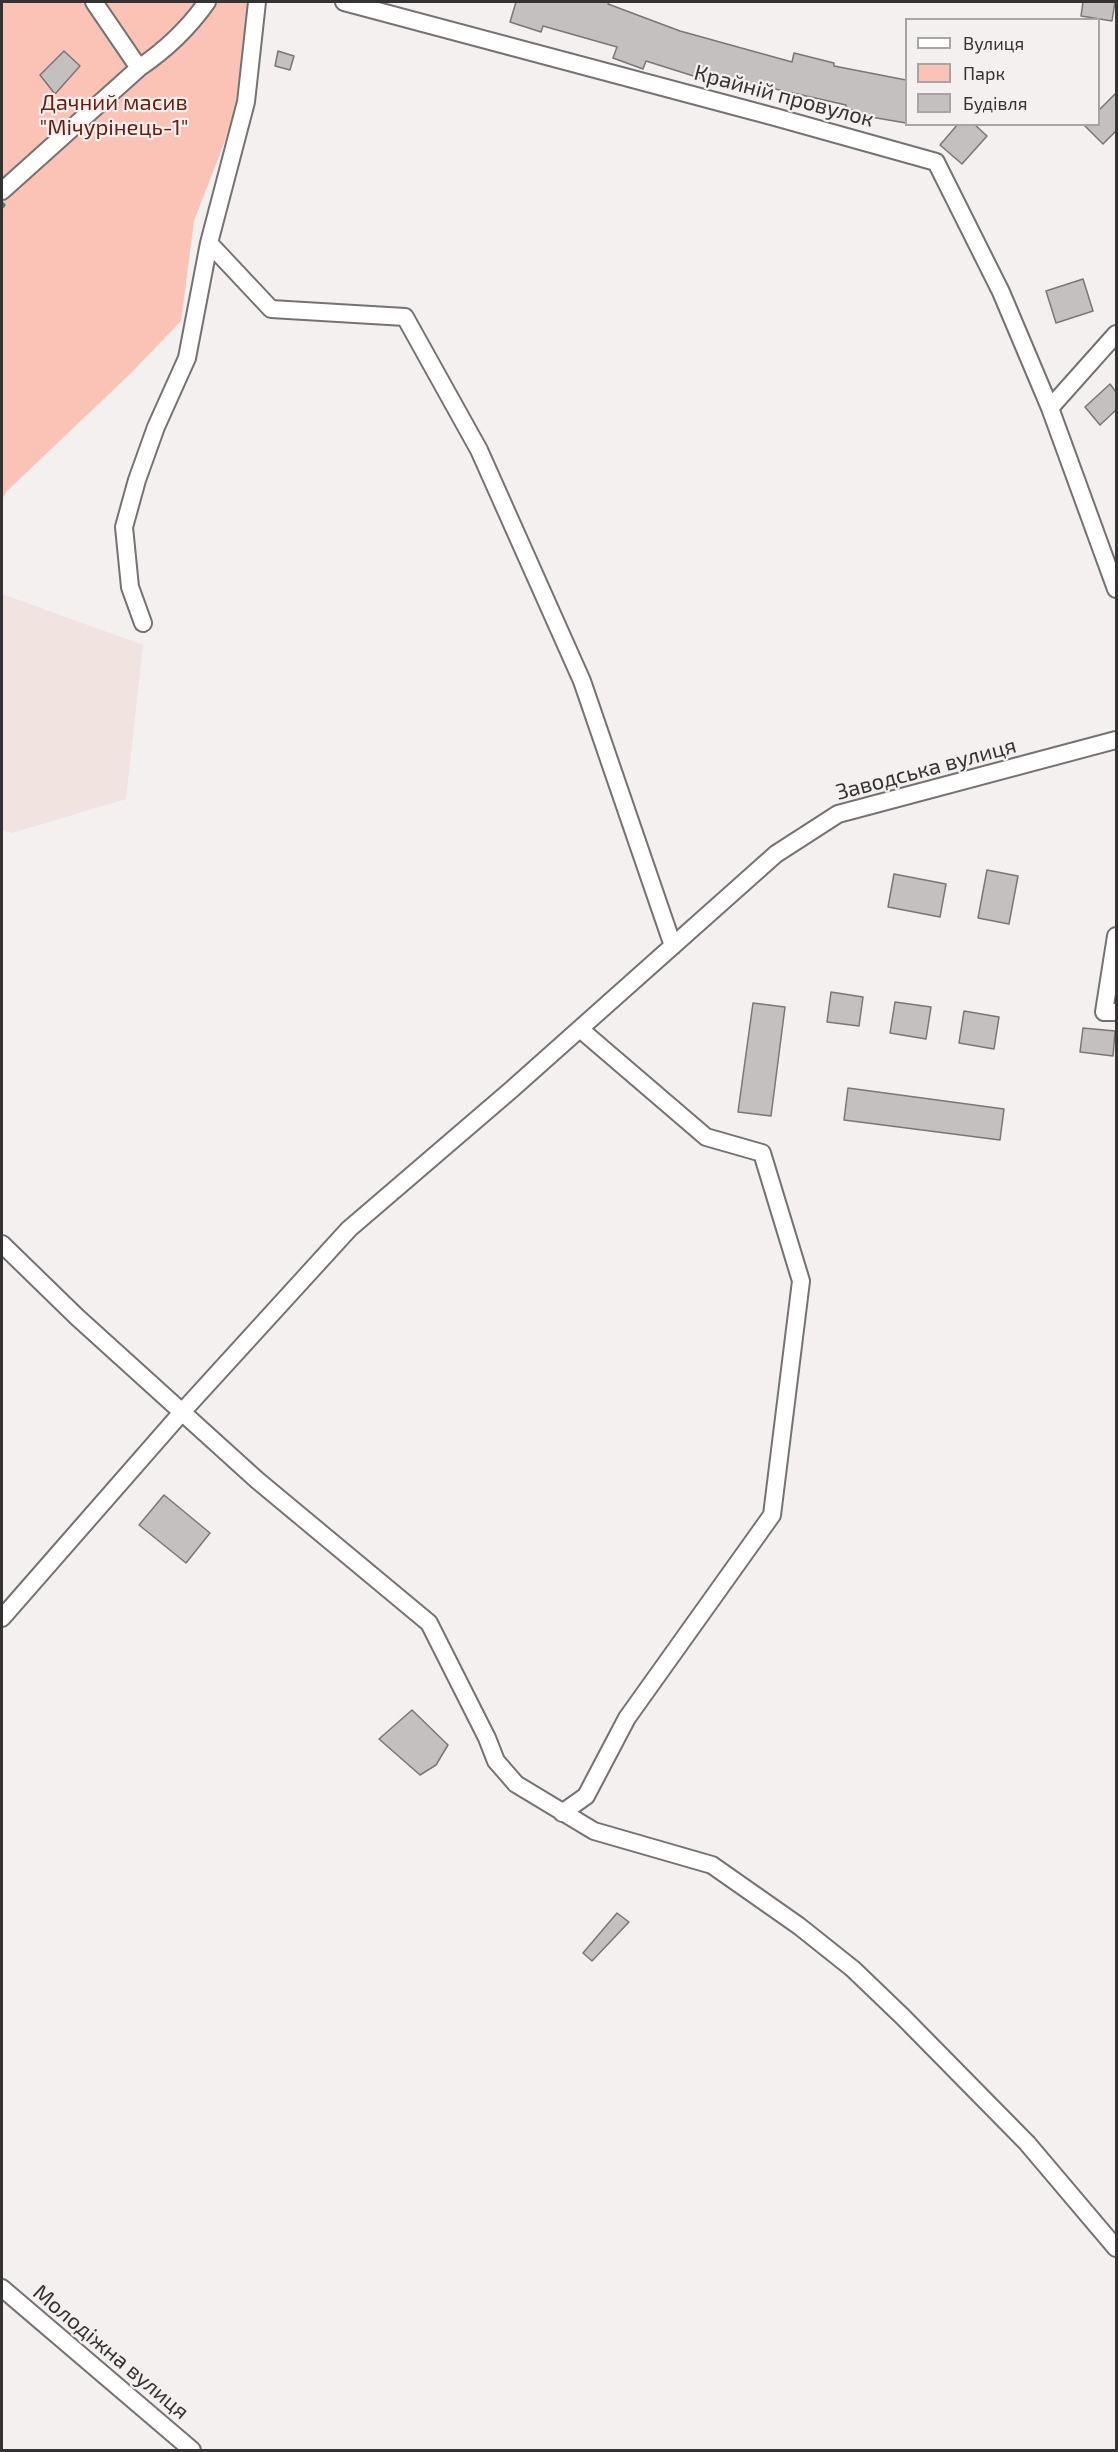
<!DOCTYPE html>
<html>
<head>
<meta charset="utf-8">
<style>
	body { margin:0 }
	#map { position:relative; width:1118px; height:2452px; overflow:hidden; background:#f4f0ef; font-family:"Exo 2",sans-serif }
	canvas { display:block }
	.frame { position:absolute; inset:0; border:3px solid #343232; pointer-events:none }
	.legend { position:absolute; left:905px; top:18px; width:195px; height:108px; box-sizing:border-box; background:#f4f0ef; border:2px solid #a7a4a3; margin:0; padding:8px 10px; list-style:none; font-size:18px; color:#343232 }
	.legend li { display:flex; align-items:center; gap:12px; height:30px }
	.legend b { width:30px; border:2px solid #a7a4a3 }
</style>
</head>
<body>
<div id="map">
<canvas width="1118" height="2452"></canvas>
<div class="frame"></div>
<ul class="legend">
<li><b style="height:8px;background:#fff"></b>Вулиця</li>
<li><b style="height:16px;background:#fbc2b6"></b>Парк</li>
<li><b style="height:16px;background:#c4c0bf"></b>Будівля</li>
</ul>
</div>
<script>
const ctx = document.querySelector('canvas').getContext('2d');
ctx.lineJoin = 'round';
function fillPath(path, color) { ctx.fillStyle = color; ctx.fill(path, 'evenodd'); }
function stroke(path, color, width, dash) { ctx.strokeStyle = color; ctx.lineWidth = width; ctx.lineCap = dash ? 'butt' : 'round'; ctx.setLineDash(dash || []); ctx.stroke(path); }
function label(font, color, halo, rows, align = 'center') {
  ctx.font = font + ' "Exo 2",sans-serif'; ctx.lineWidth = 4.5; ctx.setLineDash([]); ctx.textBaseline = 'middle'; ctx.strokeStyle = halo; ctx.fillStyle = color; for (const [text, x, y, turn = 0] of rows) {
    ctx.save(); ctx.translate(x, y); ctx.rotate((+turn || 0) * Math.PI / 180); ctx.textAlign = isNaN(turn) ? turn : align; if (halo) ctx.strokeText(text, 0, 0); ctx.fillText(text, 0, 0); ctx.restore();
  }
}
fillPath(new Path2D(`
	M 2,594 L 143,645 L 126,799 L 12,833 L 2,830 Z`), '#f0e3e0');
fillPath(new Path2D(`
	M 2,2 L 248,2 L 248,22 L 233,120 L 194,221 L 181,321 L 130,374 L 7,491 L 2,499 Z`), '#fbc2b6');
stroke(new Path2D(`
	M 2,206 L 3,205`), '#3a8f79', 5);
const building = new Path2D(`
	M 516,2 L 609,2 L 608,4 L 680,31 L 792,62 L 794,53 L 834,63 L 834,66 L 906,80 L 906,123 L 859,115 L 859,111 L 845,109 L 846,105 L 762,86 L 760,92 L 703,79 L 646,61 L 643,69 L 613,58 L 617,47 L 543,26 L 541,32 L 510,22 Z
	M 1083,2 L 1115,2 L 1112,21 L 1081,16 Z
	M 64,51 L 80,66 L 55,94 L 40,75 Z
	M 278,51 L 294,56 L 290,70 L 275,66 Z
	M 1116,93 L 1116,131 L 1103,144 L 1083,124 L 1098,124 L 1098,111 Z
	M 958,124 L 974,124 L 987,136 L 962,164 L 940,145 Z
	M 1083,279 L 1093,311 L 1056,323 L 1046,291 Z
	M 1110,384 L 1116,392 L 1116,410 L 1100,425 L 1085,407 Z
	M 987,870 L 1018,876 L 1009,924 L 978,918 Z
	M 894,874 L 946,884 L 940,917 L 888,907 Z
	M 831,992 L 863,997 L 859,1026 L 827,1022 Z
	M 895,1002 L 931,1007 L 926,1039 L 890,1033 Z
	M 753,1003 L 785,1007 L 771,1116 L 738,1112 Z
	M 964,1011 L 999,1017 L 994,1049 L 959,1043 Z
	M 1083,1028 L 1115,1031 L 1113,1056 L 1080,1052 Z
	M 848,1088 L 1004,1109 L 1000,1140 L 844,1120 Z
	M 164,1495 L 210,1533 L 186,1563 L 139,1525 Z
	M 412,1710 L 448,1745 L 436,1765 L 420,1775 L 379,1739 Z
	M 617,1913 L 629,1922 L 592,1961 L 583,1953 Z`);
fillPath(building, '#c4c0bf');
stroke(building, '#797675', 1.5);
const minor = new Path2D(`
	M 94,2 L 139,68
	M 344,2 L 775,117 L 936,162 L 1001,292 L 1050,408 L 1116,589
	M 2,191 L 139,68 C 167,49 188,29 207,2
	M 209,243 L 271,309 L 405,317 L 479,450 L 582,681 L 673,946
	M 1050,408 L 1116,334
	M 143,623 L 130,587 L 124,527 L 137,480 L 156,427 L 187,358 L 209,243 L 246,102 L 257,2
	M 1116,936 L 1104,1012 L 1116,1012
	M 2,1244 L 77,1317 L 257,1480 L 429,1623 L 487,1738 L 496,1761 L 516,1784 L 594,1831 L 712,1865 L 799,1926 L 853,1969 L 903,2017 L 1027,2143 L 1116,2248
	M 2,1618 L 183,1411 L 349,1229 L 511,1090 L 776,854 L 838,814 L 1116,740
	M 562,1813 L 586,1796 L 627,1718 L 772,1515 L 801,1281 L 762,1153 L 706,1137 L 580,1029
	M 2,2288 L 192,2450`);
stroke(minor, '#757271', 20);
stroke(minor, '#fff', 16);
label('22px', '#343232', '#f4f0ef', [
	["Крайній провулок",784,96,15],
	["Заводська вулиця",926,769,-15],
	["Молодіжна вулиця",111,2352,40]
]);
label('22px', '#6d1b0b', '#f4f0ef', [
	["Дачний масив",114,103],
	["\"Мічурінець-1\"",114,128]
]);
</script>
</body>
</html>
